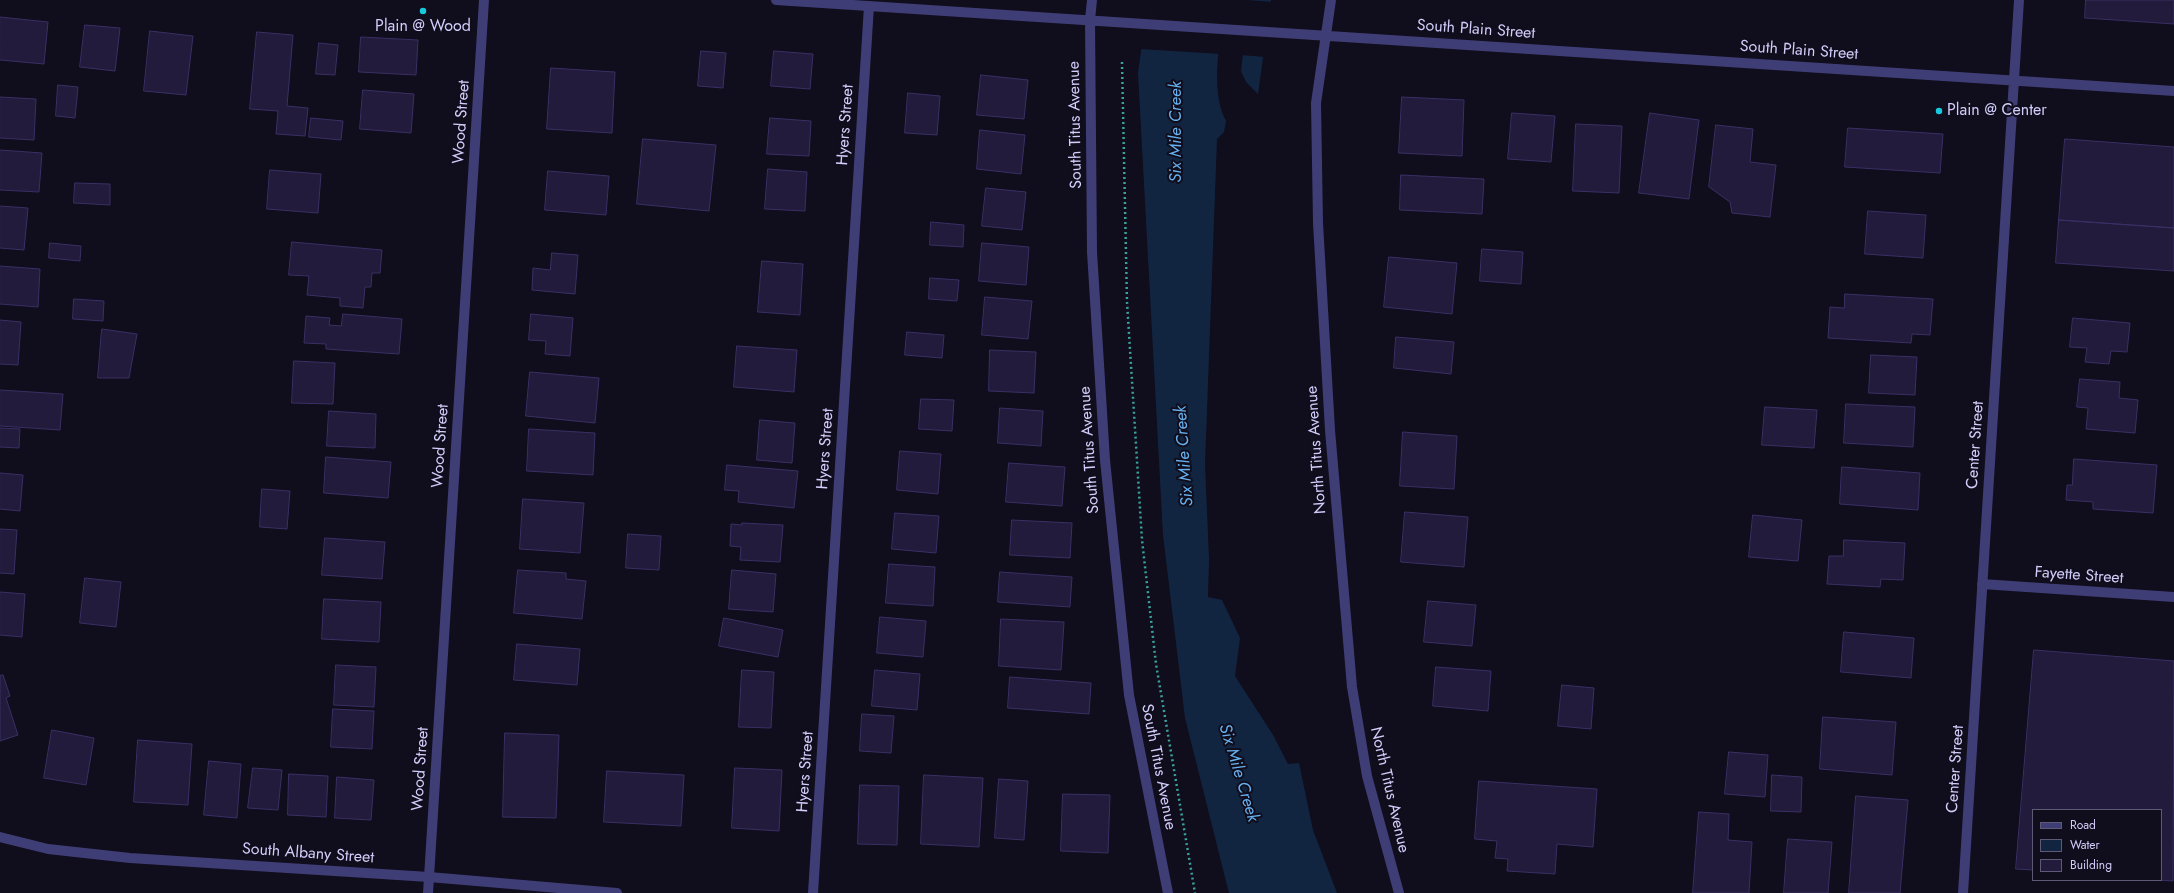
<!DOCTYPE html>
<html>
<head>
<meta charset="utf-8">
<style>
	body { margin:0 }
	#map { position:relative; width:2174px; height:893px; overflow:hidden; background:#100d1c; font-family:Jost,sans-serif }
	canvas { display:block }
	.legend { position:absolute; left:2032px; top:809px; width:130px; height:72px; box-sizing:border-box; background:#100d1c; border:1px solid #5e5a75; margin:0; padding:5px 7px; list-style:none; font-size:12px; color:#d2cdfa }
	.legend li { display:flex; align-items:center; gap:8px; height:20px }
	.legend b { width:20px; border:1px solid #5e5a75 }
</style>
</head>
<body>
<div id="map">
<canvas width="2174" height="893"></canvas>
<ul class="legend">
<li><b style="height:5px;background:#3f3d76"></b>Road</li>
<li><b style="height:11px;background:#122540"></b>Water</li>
<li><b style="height:11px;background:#221b3b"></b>Building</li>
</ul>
</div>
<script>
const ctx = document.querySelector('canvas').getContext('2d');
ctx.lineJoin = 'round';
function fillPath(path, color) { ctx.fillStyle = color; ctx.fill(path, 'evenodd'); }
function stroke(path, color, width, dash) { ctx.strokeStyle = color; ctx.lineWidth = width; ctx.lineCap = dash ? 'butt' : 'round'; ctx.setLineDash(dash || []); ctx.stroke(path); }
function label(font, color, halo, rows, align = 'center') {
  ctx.font = font + ' Jost,sans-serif'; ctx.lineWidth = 4; ctx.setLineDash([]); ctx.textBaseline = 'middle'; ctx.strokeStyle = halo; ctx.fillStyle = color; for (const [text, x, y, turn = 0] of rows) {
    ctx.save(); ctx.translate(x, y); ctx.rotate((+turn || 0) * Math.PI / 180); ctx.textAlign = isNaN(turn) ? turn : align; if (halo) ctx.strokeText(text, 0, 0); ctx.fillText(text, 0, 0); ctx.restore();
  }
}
fillPath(new Path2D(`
	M 1148,0 L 1225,3 C 1221,38 1209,89 1226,121 L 1224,132 L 1217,139 L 1205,464 L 1209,559 L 1208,597 L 1222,600 L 1240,638 L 1235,676 L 1273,735 L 1288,764 L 1299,763 L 1313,830 L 1337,893 L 1229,893 L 1185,718 L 1163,535 L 1138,73 Z
	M 1249,0 L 1271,0 L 1258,94 L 1246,82 L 1241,71 Z`), '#122540');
fillPath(new Path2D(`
	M 1146,0 L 1228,0 L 1221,54 L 1140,49 Z
	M 1247,0 L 1273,2 L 1265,57 L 1241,55 Z`), '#100d1c');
const building = new Path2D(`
	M 2086,0 L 2174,0 L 2174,24 L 2085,18 Z
	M 0,17 L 48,22 L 44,64 L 0,60 Z
	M 85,25 L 120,28 L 115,71 L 80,67 Z
	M 150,31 L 193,36 L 186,95 L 144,91 Z
	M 257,32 L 293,35 L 287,106 L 308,108 L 305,136 L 276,134 L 278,111 L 250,109 Z
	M 361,37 L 418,40 L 416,75 L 359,72 Z
	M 319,43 L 338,45 L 335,75 L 316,74 Z
	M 701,51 L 726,53 L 723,88 L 698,86 Z
	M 774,51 L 813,54 L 810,89 L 771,86 Z
	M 551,68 L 615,72 L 612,133 L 547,129 Z
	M 981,75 L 1028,80 L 1024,119 L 977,115 Z
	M 58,85 L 78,87 L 75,118 L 56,116 Z
	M 363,90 L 414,94 L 411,133 L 360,129 Z
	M 908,93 L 940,96 L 937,135 L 905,133 Z
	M 0,97 L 36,99 L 34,140 L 0,138 Z
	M 1402,97 L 1464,100 L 1462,156 L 1399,153 Z
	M 1512,113 L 1555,116 L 1551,162 L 1508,159 Z
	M 1650,113 L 1699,120 L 1689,199 L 1639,193 Z
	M 311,118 L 343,121 L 341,140 L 309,137 Z
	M 770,118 L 811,121 L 809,156 L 767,154 Z
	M 1576,124 L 1622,126 L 1619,193 L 1573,191 Z
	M 1716,125 L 1753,129 L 1750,162 L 1776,165 L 1770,217 L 1732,213 L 1730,202 L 1709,187 Z
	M 1848,128 L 1943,134 L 1940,173 L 1845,167 Z
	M 980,130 L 1025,135 L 1021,174 L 977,169 Z
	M 643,139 L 716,145 L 709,211 L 637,204 Z
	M 2065,139 L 2174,147 L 2174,228 L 2059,220 Z
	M 0,150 L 42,153 L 39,192 L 0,190 Z
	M 768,169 L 807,172 L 805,211 L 765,209 Z
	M 270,170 L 321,174 L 318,213 L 267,209 Z
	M 548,171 L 609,176 L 606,215 L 545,210 Z
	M 1401,175 L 1484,179 L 1482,214 L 1400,210 Z
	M 75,183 L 110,184 L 110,205 L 74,203 Z
	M 986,188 L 1026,192 L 1022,230 L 982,226 Z
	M 0,206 L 28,208 L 24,250 L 0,248 Z
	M 1868,211 L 1926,215 L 1923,258 L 1865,254 Z
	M 2059,220 L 2174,228 L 2174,271 L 2056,263 Z
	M 931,222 L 964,225 L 963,247 L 930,245 Z
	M 292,242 L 382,250 L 380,273 L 372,273 L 371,287 L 365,287 L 363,308 L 340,306 L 340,298 L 307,295 L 309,276 L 289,275 Z
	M 50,243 L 81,246 L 80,261 L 49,258 Z
	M 982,243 L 1029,247 L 1026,285 L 979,281 Z
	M 1482,249 L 1523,252 L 1521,284 L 1480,281 Z
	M 552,253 L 578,255 L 575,294 L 532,290 L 533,268 L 550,270 Z
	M 1389,257 L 1457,263 L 1452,314 L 1384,307 Z
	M 762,261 L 803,264 L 800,315 L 758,312 Z
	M 0,266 L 40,269 L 38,307 L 0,304 Z
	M 930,278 L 959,280 L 957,301 L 929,299 Z
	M 1845,294 L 1933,299 L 1930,335 L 1912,334 L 1911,343 L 1828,338 L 1830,307 L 1844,308 Z
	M 985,297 L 1032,301 L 1028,339 L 982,335 Z
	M 74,299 L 104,301 L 103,321 L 73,319 Z
	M 343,314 L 402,319 L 399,354 L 326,349 L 326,344 L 304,343 L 306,316 L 330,318 L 329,325 L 341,326 Z
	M 531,314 L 573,318 L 570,356 L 545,354 L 546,341 L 529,340 Z
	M 2073,318 L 2130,323 L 2127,352 L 2111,351 L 2109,364 L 2085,362 L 2087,348 L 2070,347 Z
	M 0,320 L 21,322 L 18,365 L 0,364 Z
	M 102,329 L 137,334 L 129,378 L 98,378 Z
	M 907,332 L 944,335 L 942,358 L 905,355 Z
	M 1396,337 L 1454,342 L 1451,374 L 1394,368 Z
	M 737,346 L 797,350 L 794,392 L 734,387 Z
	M 990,350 L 1036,352 L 1034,393 L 989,391 Z
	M 1871,355 L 1917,357 L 1915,395 L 1869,393 Z
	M 294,361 L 335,363 L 333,404 L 292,403 Z
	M 530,372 L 599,378 L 595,423 L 526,416 Z
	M 2080,379 L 2120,382 L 2119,398 L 2138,400 L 2135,433 L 2086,429 L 2088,408 L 2077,407 Z
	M 0,390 L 63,394 L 60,430 L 0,426 Z
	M 921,399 L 954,400 L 952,431 L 919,429 Z
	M 1846,404 L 1915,407 L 1913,447 L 1844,443 Z
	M 1765,407 L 1817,410 L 1814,448 L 1762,445 Z
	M 1000,408 L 1043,411 L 1041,446 L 998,443 Z
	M 329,411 L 376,414 L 375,448 L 327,446 Z
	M 760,420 L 795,423 L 792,463 L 757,460 Z
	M 0,428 L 20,429 L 19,448 L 0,447 Z
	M 529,429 L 595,433 L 593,475 L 527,471 Z
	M 1403,432 L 1457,436 L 1454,489 L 1400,486 Z
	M 900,451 L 941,454 L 938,494 L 897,490 Z
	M 326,457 L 391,462 L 388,498 L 324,493 Z
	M 2074,459 L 2157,465 L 2153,513 L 2093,509 L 2093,502 L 2066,500 L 2067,485 L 2072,485 Z
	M 1009,463 L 1065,467 L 1062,506 L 1006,502 Z
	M 727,465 L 798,471 L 794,508 L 738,502 L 739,491 L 725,490 Z
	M 1842,467 L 1920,473 L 1918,510 L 1840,504 Z
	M 0,473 L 23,475 L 20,511 L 0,509 Z
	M 262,489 L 290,491 L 287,529 L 260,527 Z
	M 523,499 L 584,503 L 580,553 L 520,549 Z
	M 1405,512 L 1468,517 L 1464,567 L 1401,562 Z
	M 895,513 L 939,516 L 936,553 L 892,549 Z
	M 1753,515 L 1802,520 L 1798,561 L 1749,557 Z
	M 1012,520 L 1072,523 L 1070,558 L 1010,555 Z
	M 742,523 L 783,525 L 780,562 L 740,560 L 741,547 L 730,546 L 731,524 L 742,525 Z
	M 0,529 L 17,530 L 14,574 L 0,573 Z
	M 628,534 L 661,536 L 659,570 L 626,568 Z
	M 325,538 L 385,542 L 382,579 L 322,575 Z
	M 1844,540 L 1905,543 L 1903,580 L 1881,579 L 1880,587 L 1827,584 L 1829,556 L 1843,556 Z
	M 889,564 L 935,567 L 933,606 L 886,603 Z
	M 518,570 L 566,573 L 566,579 L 586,581 L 582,619 L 514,613 Z
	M 732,570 L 776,574 L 773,612 L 729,609 Z
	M 1000,572 L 1072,577 L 1070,607 L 998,602 Z
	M 85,578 L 121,582 L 116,627 L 80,623 Z
	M 0,592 L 25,594 L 22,637 L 0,635 Z
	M 324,599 L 381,602 L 379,642 L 322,639 Z
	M 1428,601 L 1476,605 L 1472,646 L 1424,642 Z
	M 880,617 L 926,621 L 923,657 L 877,653 Z
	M 724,618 L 783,630 L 778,657 L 719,646 Z
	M 1001,619 L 1064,622 L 1061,670 L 999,666 Z
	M 1844,632 L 1914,638 L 1911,678 L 1841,672 Z
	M 517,644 L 580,649 L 577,685 L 514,680 Z
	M 2034,650 L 2174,661 L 2173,881 L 2158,880 L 2161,880 L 2161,810 L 2033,810 L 2033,870 L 2016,869 Z
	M 336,665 L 376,667 L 374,707 L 334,705 Z
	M 1436,667 L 1491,671 L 1488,711 L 1433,706 Z
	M 742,670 L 774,672 L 771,728 L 739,727 Z
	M 875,670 L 920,674 L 917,710 L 872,706 Z
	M 3,675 L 10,696 L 6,698 L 18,735 L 0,741 L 0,676 Z
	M 1010,677 L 1091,683 L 1089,714 L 1008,708 Z
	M 1562,685 L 1594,688 L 1591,729 L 1558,726 Z
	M 333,709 L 374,711 L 372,749 L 331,747 Z
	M 862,714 L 894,716 L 891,753 L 860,751 Z
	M 1823,717 L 1896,722 L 1892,775 L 1820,769 Z
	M 52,730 L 94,738 L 86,785 L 44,778 Z
	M 505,733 L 559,735 L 556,818 L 503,817 Z
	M 138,740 L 192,744 L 188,805 L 134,802 Z
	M 1729,752 L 1768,755 L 1765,797 L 1725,794 Z
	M 209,761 L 241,764 L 237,818 L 204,815 Z
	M 253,768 L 282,770 L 278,810 L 248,808 Z
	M 735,768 L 782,770 L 779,831 L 732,828 Z
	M 607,771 L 684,775 L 681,826 L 604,822 Z
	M 289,774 L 328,776 L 326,817 L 288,815 Z
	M 924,775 L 983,778 L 979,847 L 921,844 Z
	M 1772,775 L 1802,777 L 1801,812 L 1771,811 Z
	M 337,777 L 374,780 L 371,820 L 335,818 Z
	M 999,779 L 1028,781 L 1024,840 L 995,838 Z
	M 1479,781 L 1597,789 L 1593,847 L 1557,844 L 1555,874 L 1507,871 L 1508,859 L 1495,858 L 1497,841 L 1475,839 Z
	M 860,785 L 899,786 L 897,845 L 858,844 Z
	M 1063,794 L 1110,795 L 1108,853 L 1061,851 Z
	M 1856,796 L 1908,800 L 1900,893 L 1849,893 Z
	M 1699,812 L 1729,814 L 1728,840 L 1752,842 L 1749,893 L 1693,893 Z
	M 1788,839 L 1832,842 L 1828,893 L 1784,893 Z`);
fillPath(building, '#221b3b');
stroke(building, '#3a3065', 1);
stroke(new Path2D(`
	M 1122,62 L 1127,302 L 1142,540 L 1156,664 L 1195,893`), '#39a39c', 2.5, [2, 3]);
stroke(new Path2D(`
	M 776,0 L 2174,91
	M 1092,0 L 1090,20 L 1092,252 L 1105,460 L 1129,695 L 1168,893
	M 1331,0 L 1316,103 L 1318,223 L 1330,430 L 1352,687 L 1367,776 L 1399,893
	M 1982,584 L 2174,597
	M 0,837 L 48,849 L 130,858 L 429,877 L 617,893
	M 428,893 L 484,0
	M 813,893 L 869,6
	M 1963,893 L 2019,0`), '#3f3d76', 10);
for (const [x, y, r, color] of [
	[423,11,4,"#17c9dd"],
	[1939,111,4,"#17c9dd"]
]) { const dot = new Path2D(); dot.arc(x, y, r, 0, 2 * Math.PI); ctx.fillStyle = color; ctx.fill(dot); stroke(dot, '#100d1c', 1.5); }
label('16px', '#d2cdfa', '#100d1c', [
	["Plain @ Wood",423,27],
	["Plain @ Center",1947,111,"left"]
]);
label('16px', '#d2cdfa', '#100d1c', [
	["South Plain Street",1476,30,4],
	["South Plain Street",1799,51,4],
	["Wood Street",462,122,-86],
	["Hyers Street",846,125,-86],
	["South Titus Avenue",1076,125,-91],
	["Center Street",1976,445,-86],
	["Wood Street",441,446,-86],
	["Hyers Street",826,449,-86],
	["South Titus Avenue",1090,450,-94],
	["North Titus Avenue",1317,450,-94],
	["Fayette Street",2079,576,4],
	["South Titus Avenue",1158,767,79],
	["Wood Street",421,769,-86],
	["Center Street",1956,769,-86],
	["Hyers Street",806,772,-86],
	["North Titus Avenue",1389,790,77],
	["South Albany Street",308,854,4]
]);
label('italic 17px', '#66b0ef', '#100d1c', [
	["Six Mile Creek",1177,132,-90],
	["Six Mile Creek",1185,456,-94],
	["Six Mile Creek",1238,773,73]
]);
</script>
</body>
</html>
